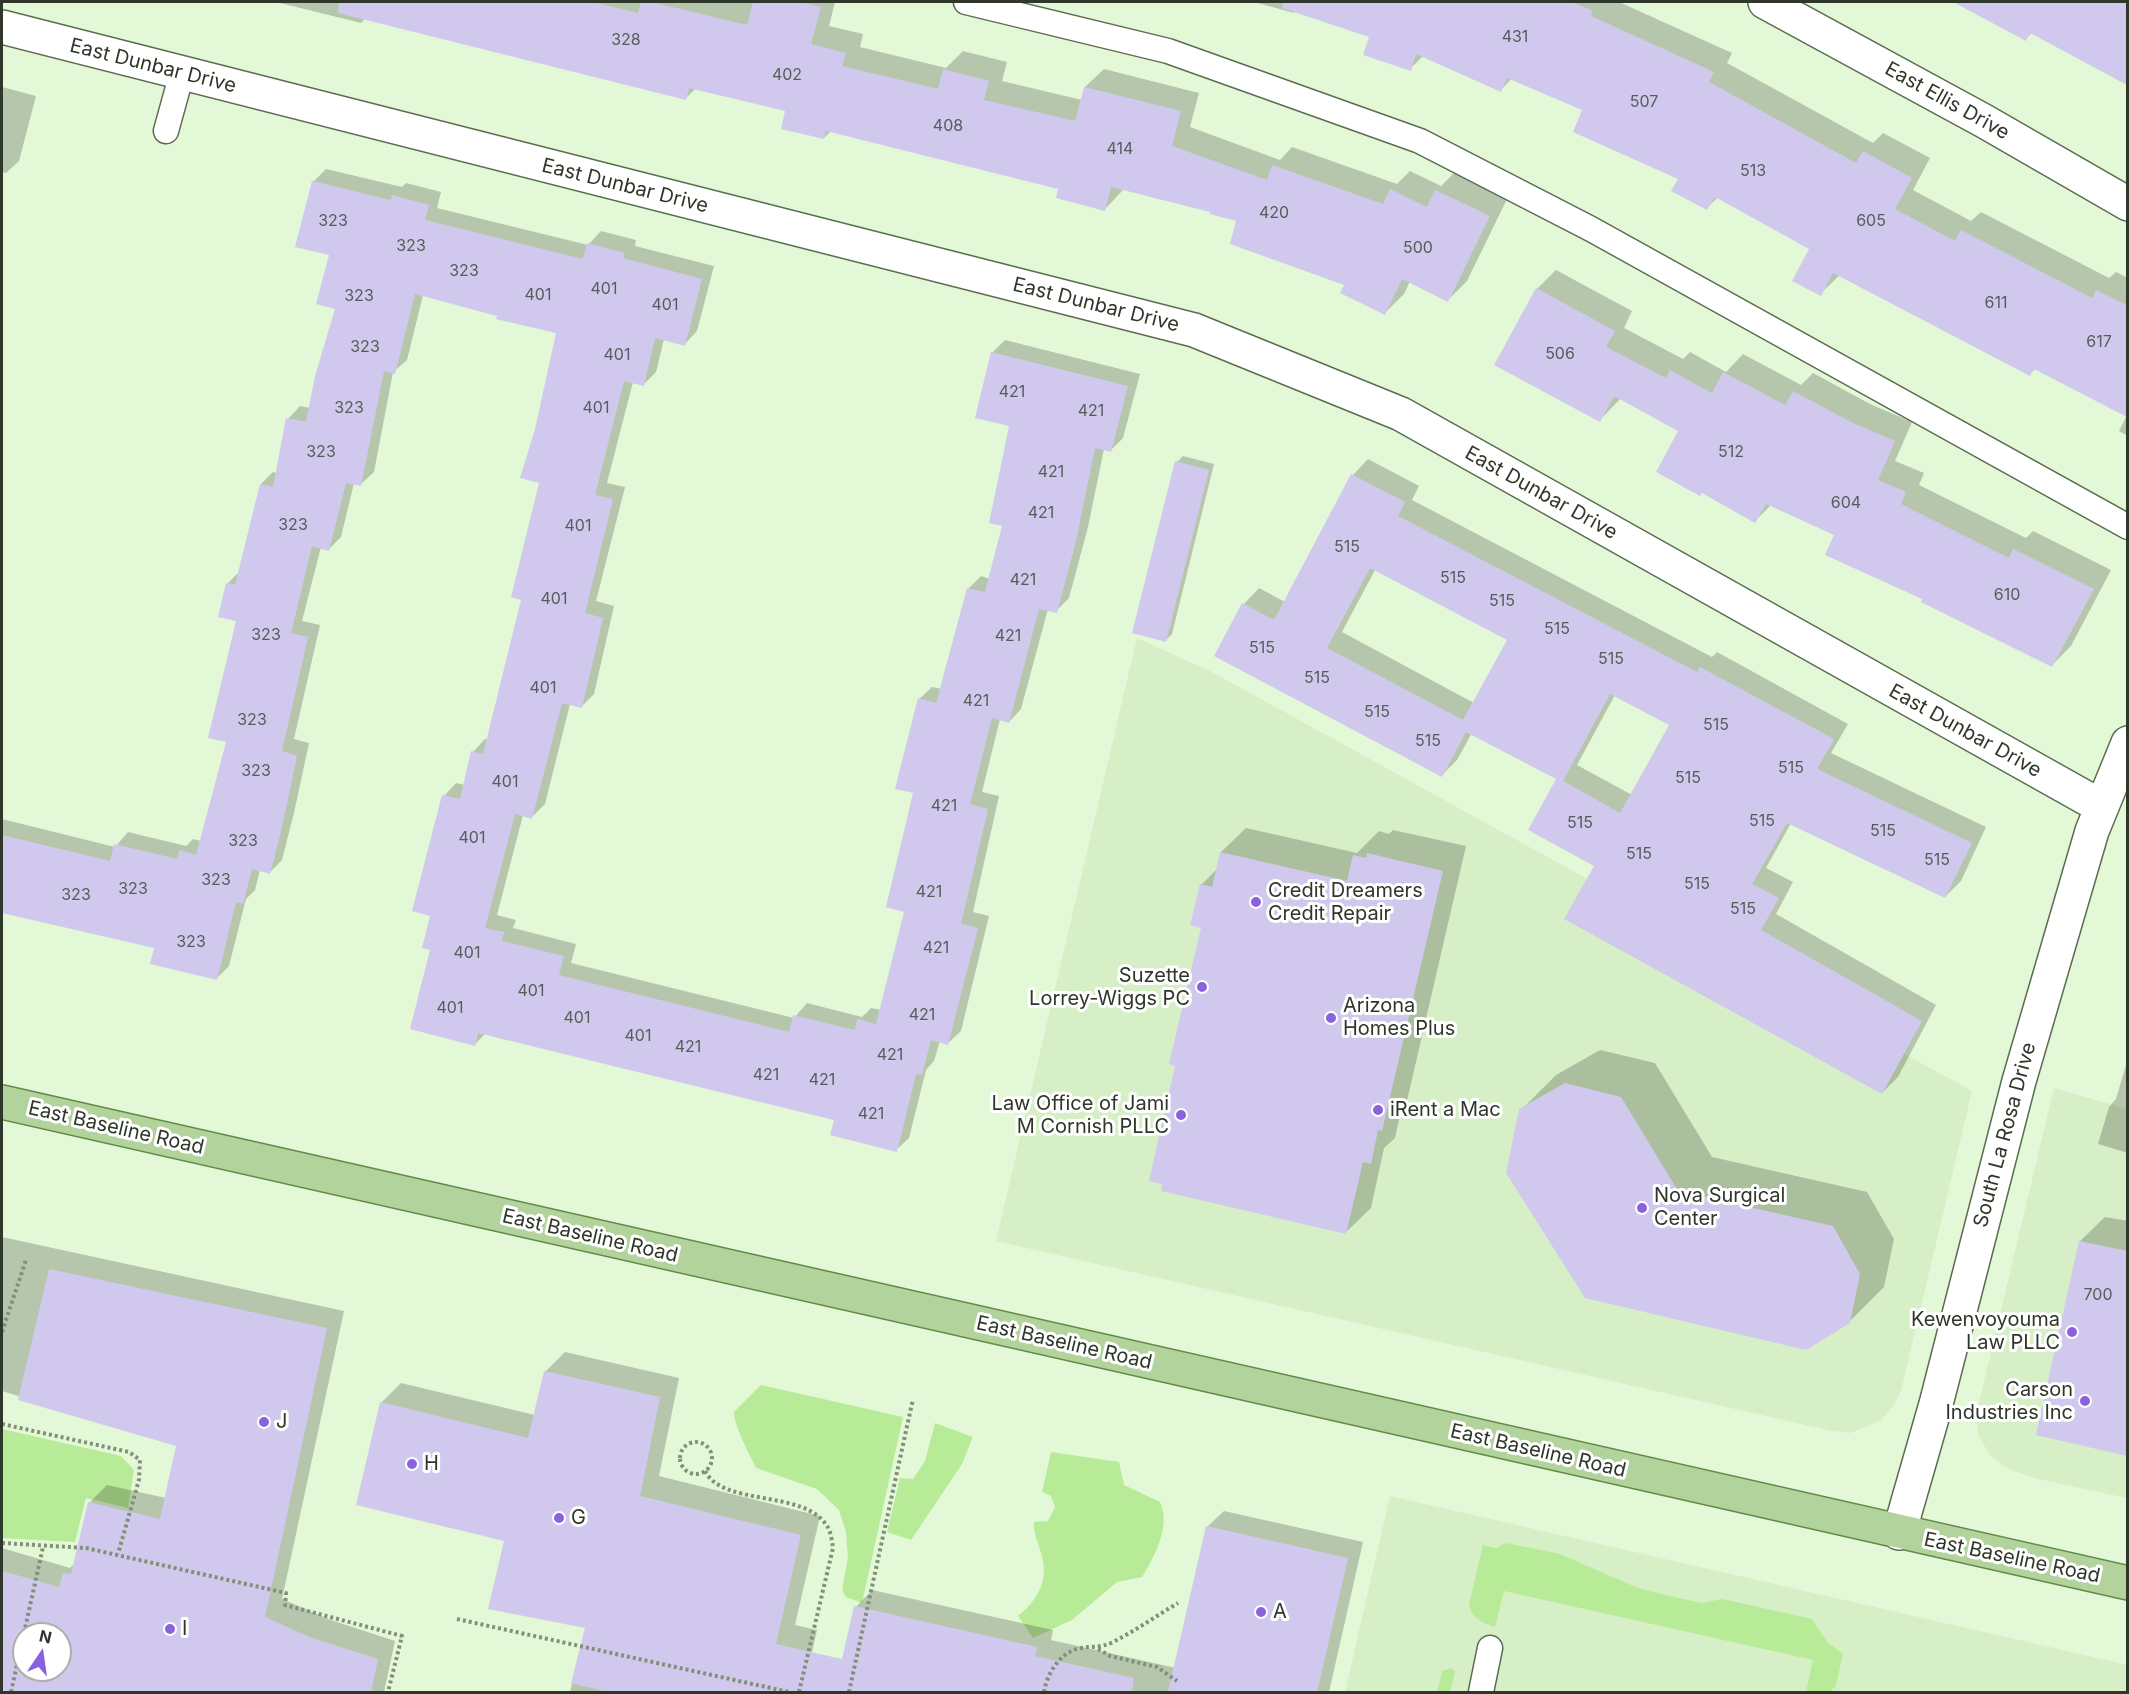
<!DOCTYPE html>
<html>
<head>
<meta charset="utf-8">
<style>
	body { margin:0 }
	#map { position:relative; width:2129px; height:1694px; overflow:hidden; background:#e3f8d7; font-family:Inter,sans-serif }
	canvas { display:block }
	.frame { position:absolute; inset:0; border:3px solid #2f372a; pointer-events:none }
	.north { position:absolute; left:12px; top:1622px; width:60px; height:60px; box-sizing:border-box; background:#fff; border:2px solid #acafaa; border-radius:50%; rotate:13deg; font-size:16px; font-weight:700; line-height:24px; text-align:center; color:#2f372a }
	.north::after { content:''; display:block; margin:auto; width:21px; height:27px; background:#8963de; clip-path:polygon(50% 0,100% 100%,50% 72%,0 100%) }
</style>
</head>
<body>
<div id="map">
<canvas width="2129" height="1694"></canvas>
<div class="frame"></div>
<div class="north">N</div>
</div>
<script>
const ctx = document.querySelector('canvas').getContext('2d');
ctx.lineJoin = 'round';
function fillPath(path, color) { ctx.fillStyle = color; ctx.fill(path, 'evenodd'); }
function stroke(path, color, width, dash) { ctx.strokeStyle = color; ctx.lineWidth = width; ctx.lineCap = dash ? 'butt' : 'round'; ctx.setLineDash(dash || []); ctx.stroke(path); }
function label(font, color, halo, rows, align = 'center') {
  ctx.font = font + ' Inter,sans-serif'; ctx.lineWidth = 6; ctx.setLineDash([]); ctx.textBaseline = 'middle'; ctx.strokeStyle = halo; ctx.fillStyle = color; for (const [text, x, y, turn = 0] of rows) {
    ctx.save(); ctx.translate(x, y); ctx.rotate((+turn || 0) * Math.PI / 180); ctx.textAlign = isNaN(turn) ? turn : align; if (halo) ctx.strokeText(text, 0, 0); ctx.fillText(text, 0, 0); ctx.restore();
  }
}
fillPath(new Path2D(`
	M 1137,638 L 1212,672 L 1972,1091 L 1901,1391 L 1894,1405 L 1880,1421 L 1850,1433 L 1832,1431 L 996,1241 Z
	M 2054,1088 L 2127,1109 L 2127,1498 L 2034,1478 L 2009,1469 L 1992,1457 L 1978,1436 L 1976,1415 Z
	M 1390,1496 L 2128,1665 L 2127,1692 L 1345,1692 Z`), '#d6efc7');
fillPath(new Path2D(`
	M 761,1385 L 903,1417 L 862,1603 L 846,1597 L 842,1590 L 848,1557 L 846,1532 L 839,1510 L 817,1489 L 756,1468 C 749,1453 734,1426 734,1412 Z
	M 935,1423 L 973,1437 L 962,1464 L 911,1540 L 887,1532 L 900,1478 L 913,1479 L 925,1461 Z
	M 2,1429 L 121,1456 L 134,1470 L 128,1508 L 86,1498 L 75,1542 L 2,1538 Z
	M 1051,1452 L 1119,1462 L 1124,1485 L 1160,1502 C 1171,1526 1155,1556 1142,1577 L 1117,1582 L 1072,1620 L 1033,1638 L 1018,1616 C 1040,1598 1050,1578 1040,1550 C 1037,1539 1033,1533 1034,1522 L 1048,1521 L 1055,1507 L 1051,1496 L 1042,1492 Z
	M 1506,1543 L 1560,1554 L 1638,1588 L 1670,1596 L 1702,1603 L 1722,1599 L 1812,1619 L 1827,1642 L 1843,1654 L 1836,1685 L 1830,1692 L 1806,1692 L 1813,1660 L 1504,1591 L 1495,1627 C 1482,1622 1472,1619 1469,1604 L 1483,1545 L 1496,1548 Z
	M 1451,1668 L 1455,1671 L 1450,1692 L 1437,1692 L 1442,1671 Z`), '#b8eb98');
fillPath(new Path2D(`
	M 276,2 L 835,2 L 829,26 L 863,34 L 860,47 L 946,68 L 963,51 L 1007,62 L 1002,81 L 1082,100 L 1085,87 L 1104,69 L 1199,93 L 1190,127 L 1280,160 L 1292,147 L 1397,184 L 1410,171 L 1441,186 L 1455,172 L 1508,197 L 1467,281 L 1448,300 L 1410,281 L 1404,294 L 1385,313 L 1346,284 L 1238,219 L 1212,211 L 1124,189 L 1105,209 L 1060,188 L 831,131 L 824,138 L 787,110 L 696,88 L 686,98 L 365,19 L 361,23 Z
	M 1254,2 L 1619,2 L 1732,53 L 1727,63 L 1873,143 L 1883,133 L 1930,158 L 1913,190 L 1971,221 L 1981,212 L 2109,278 L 2116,272 L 2128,278 L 2128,436 L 2119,431 L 2127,415 L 2036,368 L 2030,374 L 1840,275 L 1820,294 L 1811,248 L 1718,197 L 1707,208 L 1680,178 L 1584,110 L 1512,78 L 1501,90 L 1424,55 L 1410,69 L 1371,36 L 1296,11 L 1294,13 Z
	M 1997,2 L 2128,2 L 2128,85 L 2032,33 L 2025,39 L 1988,19 Z
	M 2,87 L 36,96 L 19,161 L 6,173 L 2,172 Z
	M 326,169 L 402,187 L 406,183 L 441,192 L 437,208 L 588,245 L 601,231 L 636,240 L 635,246 L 714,266 L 697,331 L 685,344 L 664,339 L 656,372 L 644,384 L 633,382 L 607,483 L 625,487 L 596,601 L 614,606 L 594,694 L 582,706 L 570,704 L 545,804 L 532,817 L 523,815 L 497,915 L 516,920 L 513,928 L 576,944 L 571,963 L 794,1018 L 807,1003 L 862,1017 L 871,1008 L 881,1010 L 906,911 L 919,699 L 932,687 L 942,689 L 968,589 L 981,576 L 990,579 L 1004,525 L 1011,425 L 992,353 L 1005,340 L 1140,374 L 1123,438 L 1111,450 L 1104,449 L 1088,527 L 1069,598 L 1056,611 L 1048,609 L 1021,709 L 1009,722 L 1000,719 L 982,792 L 999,796 L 973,912 L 989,916 L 961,1031 L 948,1043 L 940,1041 L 934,1061 L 926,1070 L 909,1138 L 896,1150 L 836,1119 L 485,1034 L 475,1044 L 432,949 L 432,915 L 444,796 L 456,783 L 465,785 L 473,752 L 485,739 L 488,740 L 523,598 L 541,482 L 536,429 L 558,331 L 499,315 L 423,295 L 407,360 L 393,372 L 374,472 L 361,484 L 354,483 L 341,537 L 329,549 L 321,547 L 302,621 L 320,625 L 294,739 L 309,743 L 294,813 L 282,860 L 269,873 L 260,870 L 255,890 L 246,899 L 229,966 L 216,979 L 156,947 L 2,912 L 2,819 L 115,847 L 128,832 L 186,846 L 193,839 L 201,841 L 227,741 L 237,620 L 228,583 L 239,572 L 261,484 L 273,472 L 277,473 L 288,419 L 300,406 L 310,408 L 337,308 L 330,254 L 297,246 L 314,181 Z
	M 1556,270 L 1632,311 L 1624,328 L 1683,359 L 1690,352 L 1726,372 L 1743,354 L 1801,385 L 1813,373 L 1870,404 L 1912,422 L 1895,461 L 1924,473 L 1919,485 L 2026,538 L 2033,531 L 2111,570 L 2071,646 L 2052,665 L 1836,534 L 1771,505 L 1755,521 L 1680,431 L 1621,398 L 1600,420 L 1537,289 Z
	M 1183,456 L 1214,464 L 1172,634 L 1166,640 L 1177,462 Z
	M 1368,459 L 1419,486 L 1412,500 L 1712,657 L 1717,652 L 1848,724 L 1831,753 L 1986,827 L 1961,881 L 1945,897 L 1791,823 L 1766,868 L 1793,882 L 1776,914 L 1936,1005 L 1898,1077 L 1882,1093 L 1597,865 L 1558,779 L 1472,733 L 1457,760 L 1442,775 L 1216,656 L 1244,604 L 1259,588 L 1285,602 L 1353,475 ZM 1375,570 L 1509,640 L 1474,703 L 1342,632 ZM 1615,695 L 1671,724 L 1632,795 L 1577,765 Z
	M 1246,828 L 1357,853 L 1379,831 L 1389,834 L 1393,830 L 1466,846 L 1406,1105 L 1401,1110 L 1395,1138 L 1384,1148 L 1371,1208 L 1346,1232 L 1177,1065 L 1202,926 L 1201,885 L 1218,868 L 1221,852 Z
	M 1600,1050 L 1655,1063 L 1712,1157 L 1867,1192 L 1894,1239 L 1884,1287 L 1849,1322 L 1521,1110 L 1556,1075 Z
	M 2128,1058 L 2128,1153 L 2098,1144 L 2109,1107 L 2116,1099 Z
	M 2105,1217 L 2128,1221 L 2128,1454 L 2037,1434 L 2080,1241 Z
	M 2,1237 L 344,1311 L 282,1599 L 331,1620 L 395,1641 L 384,1692 L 2,1692 L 2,1548 L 70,1568 L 75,1563 L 89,1503 L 107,1485 L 166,1498 L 178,1445 L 2,1391 ZM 24,1634 L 60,1634 L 60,1670 L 24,1670 Z
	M 565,1352 L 679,1378 L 659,1476 L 820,1516 L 795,1625 L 817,1630 L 803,1692 L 570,1692 L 586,1627 L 381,1403 L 401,1383 L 535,1415 L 545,1372 Z
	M 1224,1511 L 1363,1542 L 1329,1692 L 929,1692 L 841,1672 L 856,1607 L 872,1590 L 1053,1630 L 1051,1640 L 1176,1668 L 1207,1527 Z`), '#0003');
fillPath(new Path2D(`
	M 339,2 L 592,2 L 638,13 L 641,2 L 651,2 L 747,25 L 753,2 L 800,2 L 821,7 L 811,44 L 846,53 L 842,66 L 938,89 L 943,69 L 989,81 L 984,100 L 1075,121 L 1084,87 L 1181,111 L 1172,146 L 1267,180 L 1272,165 L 1383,204 L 1390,189 L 1427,207 L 1435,190 L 1490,216 L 1448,302 L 1402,279 L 1385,315 L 1340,293 L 1344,285 L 1230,244 L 1236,221 L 1210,214 L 1210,212 L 1111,187 L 1105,211 L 1056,198 L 1058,189 L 826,131 L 824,139 L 781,129 L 785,111 L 689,88 L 686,100 L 338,13 Z
	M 1283,2 L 1572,2 L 1593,11 L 1591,16 L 1714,72 L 1709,82 L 1856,163 L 1863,151 L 1912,178 L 1895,209 L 1955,241 L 1961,230 L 2092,298 L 2096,290 L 2127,305 L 2127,417 L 2034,369 L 2030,376 L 1833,273 L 1821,296 L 1792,281 L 1809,249 L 1715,197 L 1707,210 L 1671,191 L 1678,179 L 1573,132 L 1582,110 L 1507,78 L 1501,92 L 1416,54 L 1411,71 L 1363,55 L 1369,37 L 1282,8 Z
	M 1953,2 L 2127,2 L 2127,85 L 2030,33 L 2026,41 Z
	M 312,181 L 391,200 L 392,195 L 429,205 L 425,220 L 583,259 L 587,243 L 625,253 L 623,258 L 702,279 L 685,346 L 655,338 L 644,386 L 624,381 L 595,495 L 613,499 L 585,613 L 603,618 L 582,708 L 562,703 L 532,819 L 515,814 L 485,928 L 504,932 L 502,941 L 564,956 L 559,975 L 789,1032 L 793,1015 L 855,1030 L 857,1019 L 876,1024 L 904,912 L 886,907 L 913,793 L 895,789 L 918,698 L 936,703 L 967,588 L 985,592 L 1002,526 L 989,523 L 1009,426 L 975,418 L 991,352 L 1128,386 L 1111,452 L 1095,448 L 1076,541 L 1057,613 L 1039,609 L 1009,723 L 992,718 L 970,804 L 988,809 L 961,924 L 978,928 L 948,1045 L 931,1040 L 922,1075 L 916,1074 L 897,1152 L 830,1135 L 834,1120 L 478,1033 L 475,1046 L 410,1029 L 430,950 L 422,948 L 430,916 L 412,911 L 442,795 L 460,799 L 471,751 L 483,754 L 521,600 L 511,597 L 539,483 L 520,478 L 535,429 L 556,333 L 496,319 L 497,316 L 415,294 L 395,374 L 384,371 L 361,486 L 346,483 L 329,551 L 312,546 L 291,633 L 308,637 L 282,751 L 297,756 L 282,827 L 270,874 L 252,869 L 243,904 L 236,902 L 217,980 L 150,964 L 154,948 L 2,913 L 2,835 L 110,861 L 114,844 L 177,859 L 179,850 L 196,855 L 226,742 L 208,738 L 236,621 L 218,617 L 226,583 L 235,585 L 260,484 L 273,487 L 286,418 L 306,422 L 315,376 L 335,309 L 316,304 L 329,255 L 295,247 Z
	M 1536,288 L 1615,331 L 1606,347 L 1666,378 L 1670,370 L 1712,393 L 1723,372 L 1785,405 L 1793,391 L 1851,422 L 1895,441 L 1878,480 L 1906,492 L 1901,504 L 2009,558 L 2013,549 L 2094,589 L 2052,667 L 1921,602 L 1922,599 L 1825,555 L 1834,535 L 1766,504 L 1755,523 L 1702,493 L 1700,496 L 1656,472 L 1678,431 L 1614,396 L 1600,422 L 1494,365 Z
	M 1175,461 L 1209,470 L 1166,642 L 1132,633 Z
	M 1351,474 L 1405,502 L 1398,516 L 1697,672 L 1700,667 L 1834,739 L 1817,769 L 1972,843 L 1945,898 L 1787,823 L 1752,884 L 1779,898 L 1761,930 L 1922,1021 L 1882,1094 L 1564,919 L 1594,866 L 1528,830 L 1556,779 L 1466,732 L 1442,777 L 1214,656 L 1242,603 L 1274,620 ZM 1370,568 L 1507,640 L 1463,720 L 1327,648 ZM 1610,694 L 1669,725 L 1620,813 L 1563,781 Z
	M 1220,852 L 1347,881 L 1353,855 L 1366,858 L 1367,853 L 1443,871 L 1382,1131 L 1378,1130 L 1371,1164 L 1363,1162 L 1346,1234 L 1161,1191 L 1162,1184 L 1149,1181 L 1175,1066 L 1169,1064 L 1201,928 L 1190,925 L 1200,884 L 1212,887 Z
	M 1565,1083 L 1621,1097 L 1678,1191 L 1833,1226 L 1860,1274 L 1850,1323 L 1806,1350 L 1585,1298 L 1506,1173 L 1519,1109 Z
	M 2079,1241 L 2127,1251 L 2127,1456 L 2036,1435 Z
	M 49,1269 L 327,1328 L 265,1617 L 312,1638 L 378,1659 L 371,1692 L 2,1692 L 2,1571 L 59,1587 L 63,1573 L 71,1574 L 88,1502 L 160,1519 L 176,1446 L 18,1400 ZM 24,1634 L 60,1634 L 60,1670 L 24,1670 Z
	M 544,1371 L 660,1397 L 640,1496 L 801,1535 L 776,1644 L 842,1659 L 854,1606 L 1037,1647 L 1035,1656 L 1134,1678 L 1132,1692 L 608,1692 L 571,1683 L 585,1628 L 488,1609 L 504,1541 L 356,1505 L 380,1402 L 528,1438 Z
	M 1206,1526 L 1348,1558 L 1317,1692 L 1168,1692 Z`), '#d0c9ed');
const service = new Path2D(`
	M 966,2 L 1168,51 L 1420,141 L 1591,229 L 2128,527
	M 166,131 L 182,73
	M 1481,1692 L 1490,1648`);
const minor = new Path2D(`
	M 1765,2 L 1984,121 L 2128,204
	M 2,27 L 1194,330 L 1401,414 L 2102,807
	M 1899,1533 L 1936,1404 L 2019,1081 L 2092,831 L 2128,743`);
const primary = new Path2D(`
	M 2,1102 L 2128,1583`);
stroke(service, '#5b6d50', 27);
stroke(minor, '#5b6d50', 36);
stroke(primary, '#638a49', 36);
stroke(new Path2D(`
	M 2,1332 L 26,1260
	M 2,1424 L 129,1452 L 140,1460 L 139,1480 L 118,1554
	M680 1458a16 16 0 1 1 32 0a16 16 0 1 1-32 0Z
	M 705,1471 C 723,1507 804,1489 827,1526 C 831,1532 832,1541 833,1548 L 799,1692
	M 2,1543 L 86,1548 L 286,1593 L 285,1605 L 402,1636 L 388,1692
	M 457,1619 L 789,1692
	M 1098,1649 L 1110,1656 L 1157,1667 L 1177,1681
	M 11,1692 L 43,1547
	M 849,1692 L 913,1399
	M 1044,1692 C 1047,1674 1060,1651 1081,1648 C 1093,1646 1101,1648 1113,1642 C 1135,1631 1156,1616 1178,1603`), '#828f79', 4, [3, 3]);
stroke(service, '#fff', 24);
stroke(minor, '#fff', 33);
stroke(primary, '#b2d39c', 33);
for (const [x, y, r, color] of [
	[1256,902,6,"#8963de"],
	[1202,987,6,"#8963de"],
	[1331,1018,6,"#8963de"],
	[1378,1110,6,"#8963de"],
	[1181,1115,6,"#8963de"],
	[1642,1208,6,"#8963de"],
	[2072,1332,6,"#8963de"],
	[2085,1401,6,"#8963de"],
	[264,1422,6,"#8963de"],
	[412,1464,6,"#8963de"],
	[559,1518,6,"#8963de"],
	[1261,1612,6,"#8963de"],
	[170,1629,6,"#8963de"]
]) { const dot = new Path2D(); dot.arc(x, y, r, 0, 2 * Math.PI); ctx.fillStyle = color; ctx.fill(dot); stroke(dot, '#fff', 2); }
label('16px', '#575c5b', null, [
	["431",1515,37],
	["328",626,40],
	["402",787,75],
	["507",1644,102],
	["408",948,126],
	["414",1120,149],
	["513",1753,171],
	["420",1274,213],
	["323",333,221],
	["605",1871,221],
	["323",411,246],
	["500",1418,248],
	["323",464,271],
	["401",604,289],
	["401",538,295],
	["323",359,296],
	["611",1996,303],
	["401",665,305],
	["617",2099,342],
	["323",365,347],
	["506",1560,354],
	["401",617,355],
	["421",1012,392],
	["323",349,408],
	["401",596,408],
	["421",1091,411],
	["323",321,452],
	["512",1731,452],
	["421",1051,472],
	["604",1846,503],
	["421",1041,513],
	["323",293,525],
	["401",578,526],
	["515",1347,547],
	["515",1453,578],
	["421",1023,580],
	["610",2007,595],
	["401",554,599],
	["515",1502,601],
	["515",1557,629],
	["323",266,635],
	["421",1008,636],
	["515",1262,648],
	["515",1611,659],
	["515",1317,678],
	["401",543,688],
	["421",976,701],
	["515",1377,712],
	["323",252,720],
	["515",1716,725],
	["515",1428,741],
	["515",1791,768],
	["323",256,771],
	["515",1688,778],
	["401",505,782],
	["421",944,806],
	["515",1762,821],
	["515",1580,823],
	["515",1883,831],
	["401",472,838],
	["323",243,841],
	["515",1639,854],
	["515",1937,860],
	["323",216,880],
	["515",1697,884],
	["323",133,889],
	["421",929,892],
	["323",76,895],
	["515",1743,909],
	["323",191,942],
	["421",936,948],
	["401",467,953],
	["401",531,991],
	["401",450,1008],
	["421",922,1015],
	["401",577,1018],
	["401",638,1036],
	["421",688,1047],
	["421",890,1055],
	["421",766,1075],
	["421",822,1080],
	["421",871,1114],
	["700",2098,1295]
]);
label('20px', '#2f372a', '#fff', [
	["East Dunbar Drive",153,66,14],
	["East Ellis Drive",1947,101,29],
	["East Dunbar Drive",625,186,14],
	["East Dunbar Drive",1096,305,14],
	["East Dunbar Drive",1541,493,29],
	["East Dunbar Drive",1965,731,29],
	["East Baseline Road",116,1128,13],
	["South La Rosa Drive",2005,1135,-75],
	["East Baseline Road",590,1236,13],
	["East Baseline Road",1064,1343,13],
	["East Baseline Road",1538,1451,13],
	["East Baseline Road",2012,1558,12]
]);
label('20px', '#2f372a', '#fff', [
	["Credit Dreamers",1268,891],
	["Credit Repair",1268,914],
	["Suzette",1190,976,"right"],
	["Lorrey-Wiggs PC",1190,999,"right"],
	["Arizona",1343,1006],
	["Homes Plus",1343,1029],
	["Law Office of Jami",1169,1104,"right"],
	["M Cornish PLLC",1169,1127,"right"],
	["iRent a Mac",1390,1110],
	["Nova Surgical",1654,1196],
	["Center",1654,1219],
	["Kewenvoyouma",2060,1320,"right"],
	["Law PLLC",2060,1343,"right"],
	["Carson",2073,1390,"right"],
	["Industries Inc",2073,1413,"right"],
	["J",276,1422],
	["H",424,1464],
	["G",571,1518],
	["A",1273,1612],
	["I",182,1629]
], 'left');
</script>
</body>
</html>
